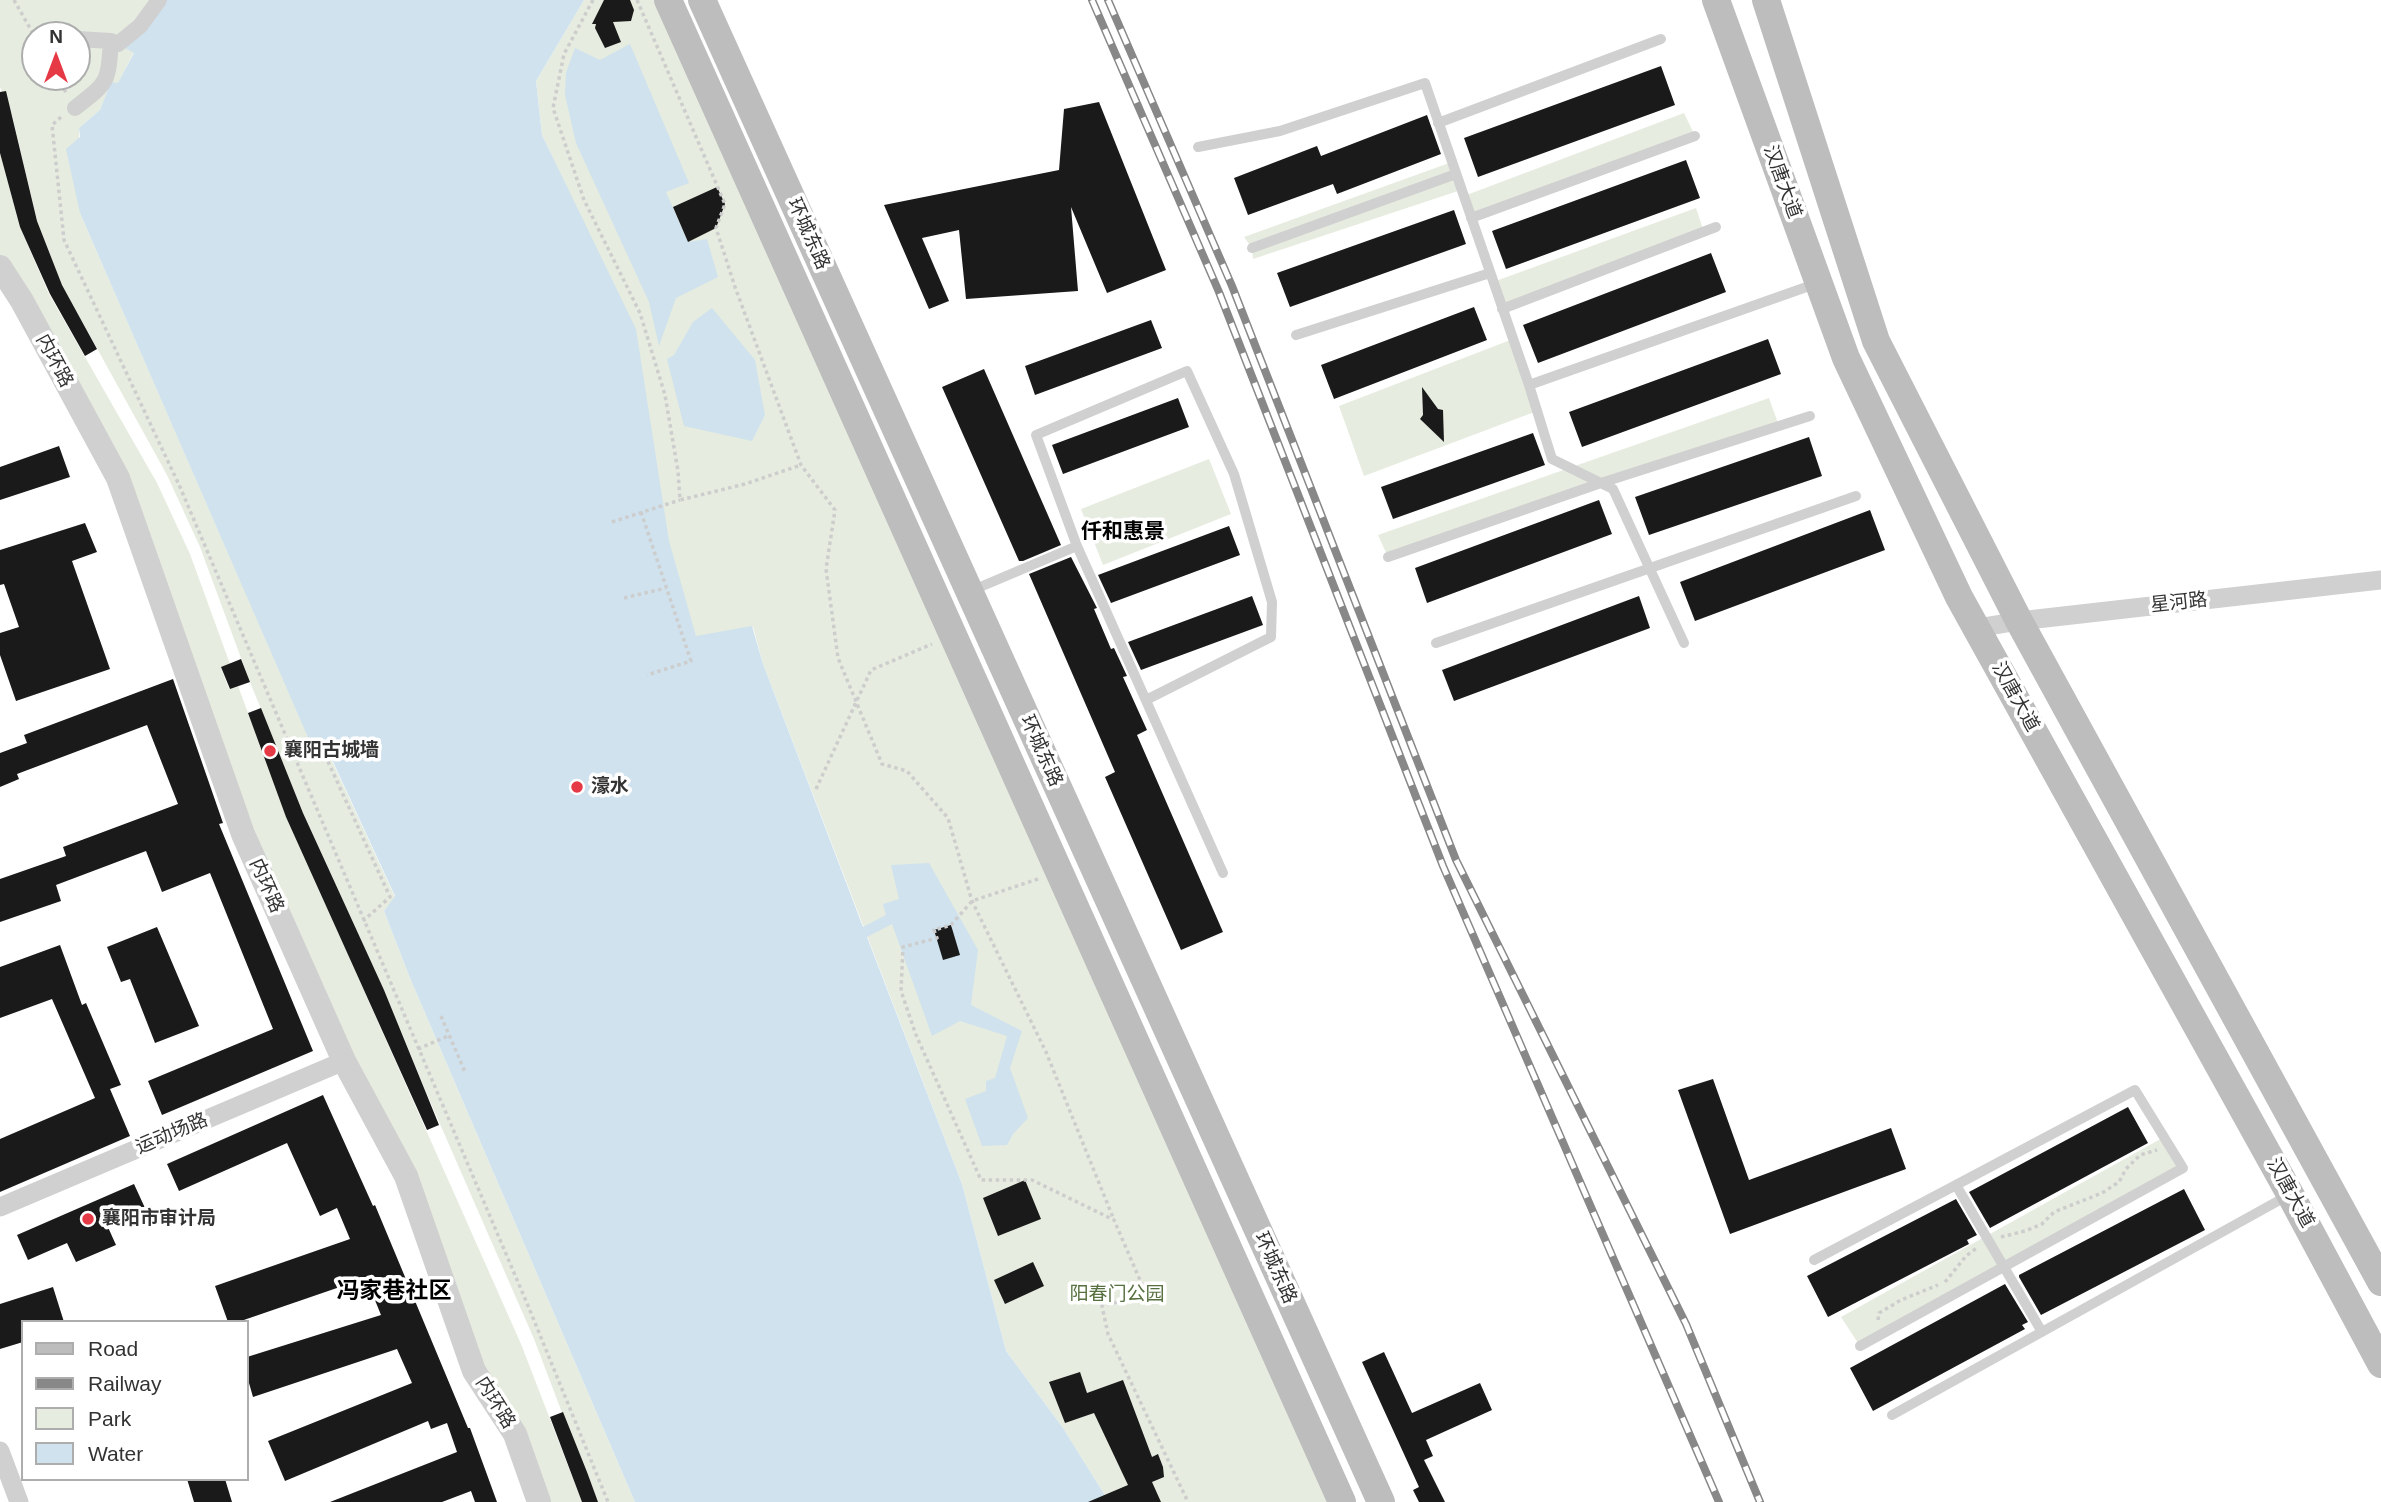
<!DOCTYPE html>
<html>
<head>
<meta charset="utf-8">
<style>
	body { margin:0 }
	#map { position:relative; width:2381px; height:1502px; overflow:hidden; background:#fff; font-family:Arial,sans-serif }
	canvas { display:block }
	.legend { position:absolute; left:21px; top:1320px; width:228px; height:161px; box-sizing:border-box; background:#fff; border:2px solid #adadad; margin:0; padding:9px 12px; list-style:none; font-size:21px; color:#333 }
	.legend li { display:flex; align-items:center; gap:14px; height:35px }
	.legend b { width:35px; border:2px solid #adadad }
	.north { position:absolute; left:21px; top:21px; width:70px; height:70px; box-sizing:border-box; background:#fff; border:2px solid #adadad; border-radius:50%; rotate:0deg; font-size:19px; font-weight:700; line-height:28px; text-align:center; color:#333 }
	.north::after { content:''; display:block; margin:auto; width:24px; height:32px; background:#e63946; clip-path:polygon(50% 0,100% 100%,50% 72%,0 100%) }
</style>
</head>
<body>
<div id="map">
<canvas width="2381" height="1502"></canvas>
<ul class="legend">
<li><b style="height:9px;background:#bdbdbd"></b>Road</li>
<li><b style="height:9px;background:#888"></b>Railway</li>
<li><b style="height:19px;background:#e6ecdf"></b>Park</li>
<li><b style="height:19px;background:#cfe2ee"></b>Water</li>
</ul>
<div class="north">N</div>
</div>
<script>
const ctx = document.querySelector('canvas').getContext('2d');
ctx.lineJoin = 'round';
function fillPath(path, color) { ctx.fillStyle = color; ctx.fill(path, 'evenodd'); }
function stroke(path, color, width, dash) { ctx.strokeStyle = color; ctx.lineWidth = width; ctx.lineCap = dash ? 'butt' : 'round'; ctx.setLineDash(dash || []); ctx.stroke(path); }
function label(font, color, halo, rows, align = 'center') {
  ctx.font = font + ' Arial,"Noto Sans SC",sans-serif'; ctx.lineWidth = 7; ctx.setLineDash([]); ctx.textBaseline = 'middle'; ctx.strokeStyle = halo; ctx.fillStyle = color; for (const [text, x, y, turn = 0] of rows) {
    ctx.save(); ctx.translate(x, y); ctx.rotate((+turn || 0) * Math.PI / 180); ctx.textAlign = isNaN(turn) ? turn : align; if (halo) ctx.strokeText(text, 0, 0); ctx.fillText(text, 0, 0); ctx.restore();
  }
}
fillPath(new Path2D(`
	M 0,0 L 159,0 L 118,44 L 134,52 L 118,84 L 111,83 L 100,110 L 79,128 L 80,213 L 310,741 L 321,737 L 395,897 L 384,911 L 410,978 L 635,1502 L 596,1502 L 534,1339 L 426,1092 L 384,990 L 303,813 L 248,677 L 200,547 L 167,475 L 62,285 L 37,221 L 12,115 L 0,87 ZM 35,35 L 77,35 L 77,77 L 35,77 Z
	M 584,0 L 668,0 L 1342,1502 L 1109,1502 L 1063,1428 L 1006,1351 L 962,1184 L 763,664 L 753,627 L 696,637 L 562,177 L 542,135 L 536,81 Z
	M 1684,113 L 1695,136 L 1471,218 L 1464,196 Z
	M 0,153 L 20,227 L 49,294 L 157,483 L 190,554 L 230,664 L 221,668 L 229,689 L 238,686 L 287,817 L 521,1344 L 582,1502 L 539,1502 L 474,1371 L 406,1176 L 344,1061 L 118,478 L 0,267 Z
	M 1452,162 L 1461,190 L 1253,259 L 1252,248 L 1244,237 Z
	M 1696,208 L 1704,232 L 1502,309 L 1493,282 Z
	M 1513,339 L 1537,411 L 1364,476 L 1339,406 Z
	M 1769,398 L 1779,426 L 1388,557 L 1378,535 Z
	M 1209,459 L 1231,514 L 1103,565 L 1081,509 Z
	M 2164,1137 L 2183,1168 L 1860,1346 L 1841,1317 Z`), '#e6ecdf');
fillPath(new Path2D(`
	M 159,0 L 584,0 L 536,81 L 542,135 L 636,329 L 669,541 L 696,636 L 752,626 L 763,664 L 863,927 L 886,915 L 883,904 L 899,899 L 891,865 L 929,863 L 978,950 L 971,1005 L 1022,1031 L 1010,1068 L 1028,1118 L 1013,1134 L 1007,1145 L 982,1146 L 965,1099 L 986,1091 L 986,1081 L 995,1078 L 1007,1036 L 960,1021 L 932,1036 L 892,924 L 867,937 L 962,1184 L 1006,1351 L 1063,1428 L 1109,1502 L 635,1502 L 410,978 L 384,911 L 395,896 L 322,738 L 310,742 L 80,213 L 66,149 L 80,137 L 79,128 L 100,110 L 111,82 L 118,83 L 134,53 L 118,44 Z
	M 630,44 L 689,183 L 666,192 L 688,242 L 707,239 L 718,277 L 676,298 L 659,346 L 649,302 L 576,143 L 565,95 L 566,73 L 575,48 L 600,60 Z
	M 712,308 L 755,360 L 765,415 L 752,441 L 684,426 L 667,359 L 674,355 L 693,322 Z`), '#cfe2ee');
fillPath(new Path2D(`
	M 604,0 L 630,0 L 634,10 L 631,21 L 613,22 L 621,42 L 605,48 L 595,28 L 596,24 L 592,24 Z
	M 1661,66 L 1675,105 L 1478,177 L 1464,138 Z
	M 6,91 L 37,221 L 62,285 L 97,349 L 85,356 L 50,294 L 20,227 L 0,153 L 0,92 Z
	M 1099,102 L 1166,270 L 1107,293 L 1071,207 L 1078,291 L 966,299 L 959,230 L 922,238 L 949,301 L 929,309 L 884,205 L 1059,170 L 1064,109 Z
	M 1427,115 L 1441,154 L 1337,194 L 1333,184 L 1248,215 L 1234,178 L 1317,146 L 1321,156 Z
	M 1686,160 L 1700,198 L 1506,269 L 1492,231 Z
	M 717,187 L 725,204 L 716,228 L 688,242 L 673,207 Z
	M 1454,210 L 1466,244 L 1290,307 L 1277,273 Z
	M 1711,253 L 1726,292 L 1538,363 L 1523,325 Z
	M 1474,307 L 1487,340 L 1334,399 L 1321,365 Z
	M 1151,320 L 1162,348 L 1035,395 L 1025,366 Z
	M 1768,339 L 1781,374 L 1582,447 L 1569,412 Z
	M 984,369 L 1061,545 L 1023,561 L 1019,561 L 942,387 Z
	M 1422,387 L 1438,409 L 1443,410 L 1444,442 L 1420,419 L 1423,415 Z
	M 1178,398 L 1189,427 L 1063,474 L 1052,445 Z
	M 1533,433 L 1545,465 L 1393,519 L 1381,487 Z
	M 1809,437 L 1822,476 L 1649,535 L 1635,497 Z
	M 59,446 L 70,477 L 0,500 L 0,467 Z
	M 1599,500 L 1612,534 L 1427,603 L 1415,568 Z
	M 1870,510 L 1885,550 L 1695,621 L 1680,582 Z
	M 85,523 L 97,552 L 72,561 L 110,669 L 16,701 L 0,655 L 0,633 L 19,627 L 4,584 L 0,585 L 0,550 Z
	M 1229,526 L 1240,555 L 1111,603 L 1098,575 Z
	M 1071,557 L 1097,608 L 1094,609 L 1111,649 L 1114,648 L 1127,676 L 1123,677 L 1147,730 L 1137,735 L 1223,932 L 1181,950 L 1105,777 L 1115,772 L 1029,574 Z
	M 1252,596 L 1263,625 L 1141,670 L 1128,642 Z
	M 1639,596 L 1650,628 L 1454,701 L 1442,670 Z
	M 241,659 L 250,682 L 230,689 L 221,667 Z
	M 173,679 L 223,823 L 219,824 L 313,1051 L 162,1115 L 148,1081 L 273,1029 L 210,873 L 162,892 L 146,851 L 56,885 L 61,901 L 0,922 L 0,879 L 66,856 L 63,847 L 178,804 L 147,725 L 17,774 L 19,779 L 0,787 L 0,753 L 27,743 L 24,735 Z
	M 261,708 L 303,813 L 384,990 L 424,1088 L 439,1125 L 427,1130 L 286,817 L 248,713 Z
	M 951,925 L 960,955 L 943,960 L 934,930 Z
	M 157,927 L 199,1026 L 155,1043 L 130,979 L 121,982 L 107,947 Z
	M 60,945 L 82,1005 L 86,1003 L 121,1085 L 110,1089 L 130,1136 L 0,1192 L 0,1139 L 95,1098 L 52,999 L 0,1018 L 0,967 Z
	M 1713,1079 L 1749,1180 L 1891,1128 L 1906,1169 L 1730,1234 L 1678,1090 Z
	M 323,1095 L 373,1206 L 375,1205 L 468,1428 L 470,1428 L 497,1502 L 475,1502 L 471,1491 L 442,1502 L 330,1502 L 457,1452 L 447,1423 L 431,1429 L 428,1421 L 285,1481 L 268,1441 L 412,1383 L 397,1349 L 253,1397 L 247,1376 L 247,1357 L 381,1315 L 366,1278 L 238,1322 L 228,1322 L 215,1286 L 350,1239 L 337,1208 L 320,1216 L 287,1143 L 179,1191 L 167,1164 Z
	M 2128,1107 L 2148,1143 L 1990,1228 L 1969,1192 Z
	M 1025,1180 L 1041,1219 L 998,1236 L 983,1198 Z
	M 134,1184 L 145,1208 L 107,1225 L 116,1245 L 76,1262 L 67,1243 L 28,1260 L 17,1235 Z
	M 2184,1189 L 2205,1230 L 2041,1315 L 2019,1277 L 2019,1275 Z
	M 1956,1199 L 1977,1235 L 1967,1240 L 1969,1244 L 1828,1317 L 1807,1276 Z
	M 1033,1262 L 1044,1286 L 1005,1304 L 994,1280 Z
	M 2005,1284 L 2028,1322 L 2022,1325 L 2025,1329 L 1873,1411 L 1850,1368 Z
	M 53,1287 L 64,1322 L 23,1322 L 23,1342 L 0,1349 L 0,1304 Z
	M 1384,1352 L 1412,1413 L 1480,1383 L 1492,1410 L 1426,1440 L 1433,1456 L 1424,1460 L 1445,1502 L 1419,1502 L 1413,1490 L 1419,1487 L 1362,1362 Z
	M 1080,1372 L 1087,1393 L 1123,1380 L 1152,1457 L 1158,1454 L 1163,1467 L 1164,1477 L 1152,1482 L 1161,1502 L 1088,1502 L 1128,1485 L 1094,1413 L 1065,1423 L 1049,1382 Z
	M 563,1412 L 587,1472 L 598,1502 L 582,1502 L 550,1417 Z
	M 187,1479 L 225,1479 L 232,1502 L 194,1502 Z`), '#1a1a1a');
stroke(new Path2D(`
	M 14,0 L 35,37
	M 593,0 L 564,54 L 553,108 L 584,200 L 640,313 L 665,395 L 678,471 L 680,500 L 745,484 L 801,465
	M 637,0 L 725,204 L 716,228 L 735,287 L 801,465 L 835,510 L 826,569 L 838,658 L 882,764 L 907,771 L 948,818 L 972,901 L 1046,1052 L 1114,1220
	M 57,77 L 67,94
	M 61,117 L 52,125 L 64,240 L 180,487 L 529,1308 L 608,1502
	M 641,512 L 691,661 L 647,675
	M 612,522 L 680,500
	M 624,598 L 666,588
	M 293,751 L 319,742 L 390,897 L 363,921
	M 816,789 L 871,670 L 932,644
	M 1038,879 L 972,901 L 951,925 L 934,930 L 937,938 L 903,947 L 901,991 L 916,1035 L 981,1180 L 1032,1180 L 1114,1220 L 1146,1294 L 1102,1306 L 1108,1334 L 1188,1502
	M 441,1016 L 465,1072
	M 418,1049 L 450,1035
	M 2001,1237 L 2025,1231 L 2042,1224 L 2054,1212 L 2102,1193 L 2119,1182 L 2126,1169 L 2140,1155 L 2157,1150
	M 1945,1282 L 1966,1256 L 1978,1247
	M 1878,1320 L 1879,1313 L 1901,1300 L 1938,1285`), '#cdcdcd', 3.5, [3.5, 3.5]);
stroke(new Path2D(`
	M 1438,123 L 1661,39
	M 1198,147 L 1280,131 L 1425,83 L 1529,385
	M 1471,218 L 1695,136
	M 1252,248 L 1456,174
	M 1502,309 L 1716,227
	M 1296,335 L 1490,273
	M 1077,546 L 1036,435 L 1187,371 L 1234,474 L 1272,602 L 1271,637 L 1146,700
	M 1388,557 L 1601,483 L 1810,416
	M 973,590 L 1077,546 L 1223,873
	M 1436,643 L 1856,496
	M 1684,643 L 1613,489 L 1552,459 L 1529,385 L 1815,284
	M 1814,1260 L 1956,1185
	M 1860,1346 L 2183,1168 L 2135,1090 L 1956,1185 L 2042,1332
	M 1892,1415 L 2287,1196`), '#d0d0d0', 10);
stroke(new Path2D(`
	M 111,41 L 118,44 L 140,26 L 159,0
	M 75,108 C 108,82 108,84 111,41 L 77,39`), '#d0d0d0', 16);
stroke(new Path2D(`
	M 1977,628 L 2019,621 L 2381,580
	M 0,1207 L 344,1061
	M 0,1451 L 19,1502`), '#d0d0d0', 19);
stroke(new Path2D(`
	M 0,267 L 22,301 L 118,478 L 243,834 L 344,1061 L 406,1176 L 474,1371 L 515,1434 L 539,1502`), '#d0d0d0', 24);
stroke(new Path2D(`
	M 668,0 L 1342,1502
	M 702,0 L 1381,1502
	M 1716,0 L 1846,358 L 1959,597 L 2290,1194 L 2381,1364
	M 1766,0 L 1876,341 L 2019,621 L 2381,1282`), '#bdbdbd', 28);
const rail = new Path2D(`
	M 1092,0 L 1219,292 L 1443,866 L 1719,1502
	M 1108,0 L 1232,286 L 1456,860 L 1686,1324 L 1760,1502`);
stroke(rail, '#888', 8);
stroke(rail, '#fff', 5, [16]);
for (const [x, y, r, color] of [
	[270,751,7,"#e63946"],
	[577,787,7,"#e63946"],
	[88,1219,7,"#e63946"]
]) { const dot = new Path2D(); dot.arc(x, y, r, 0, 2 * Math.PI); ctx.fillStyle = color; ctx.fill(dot); stroke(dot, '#fff', 2.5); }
label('19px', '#333', '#fff', [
	["汉唐大道",1782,182,70],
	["环城东路",808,234,66],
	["内环路",54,361,62],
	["星河路",2179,603,-6],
	["汉唐大道",2015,697,61],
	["环城东路",1041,751,66],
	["内环路",266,886,66],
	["运动场路",172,1134,-23],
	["汉唐大道",2290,1193,61],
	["环城东路",1275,1268,66],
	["内环路",495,1403,58]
]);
label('bold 19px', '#333', '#fff', [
	["襄阳古城墙",284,751],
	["濠水",591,787],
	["襄阳市审计局",102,1219]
], 'left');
label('19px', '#56703f', '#fff', [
	["阳春门公园",1117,1295]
]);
label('bold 21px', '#000', '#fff', [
	["仟和惠景",1123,532]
]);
label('bold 23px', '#000', '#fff', [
	["冯家巷社区",394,1292]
]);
</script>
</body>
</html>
